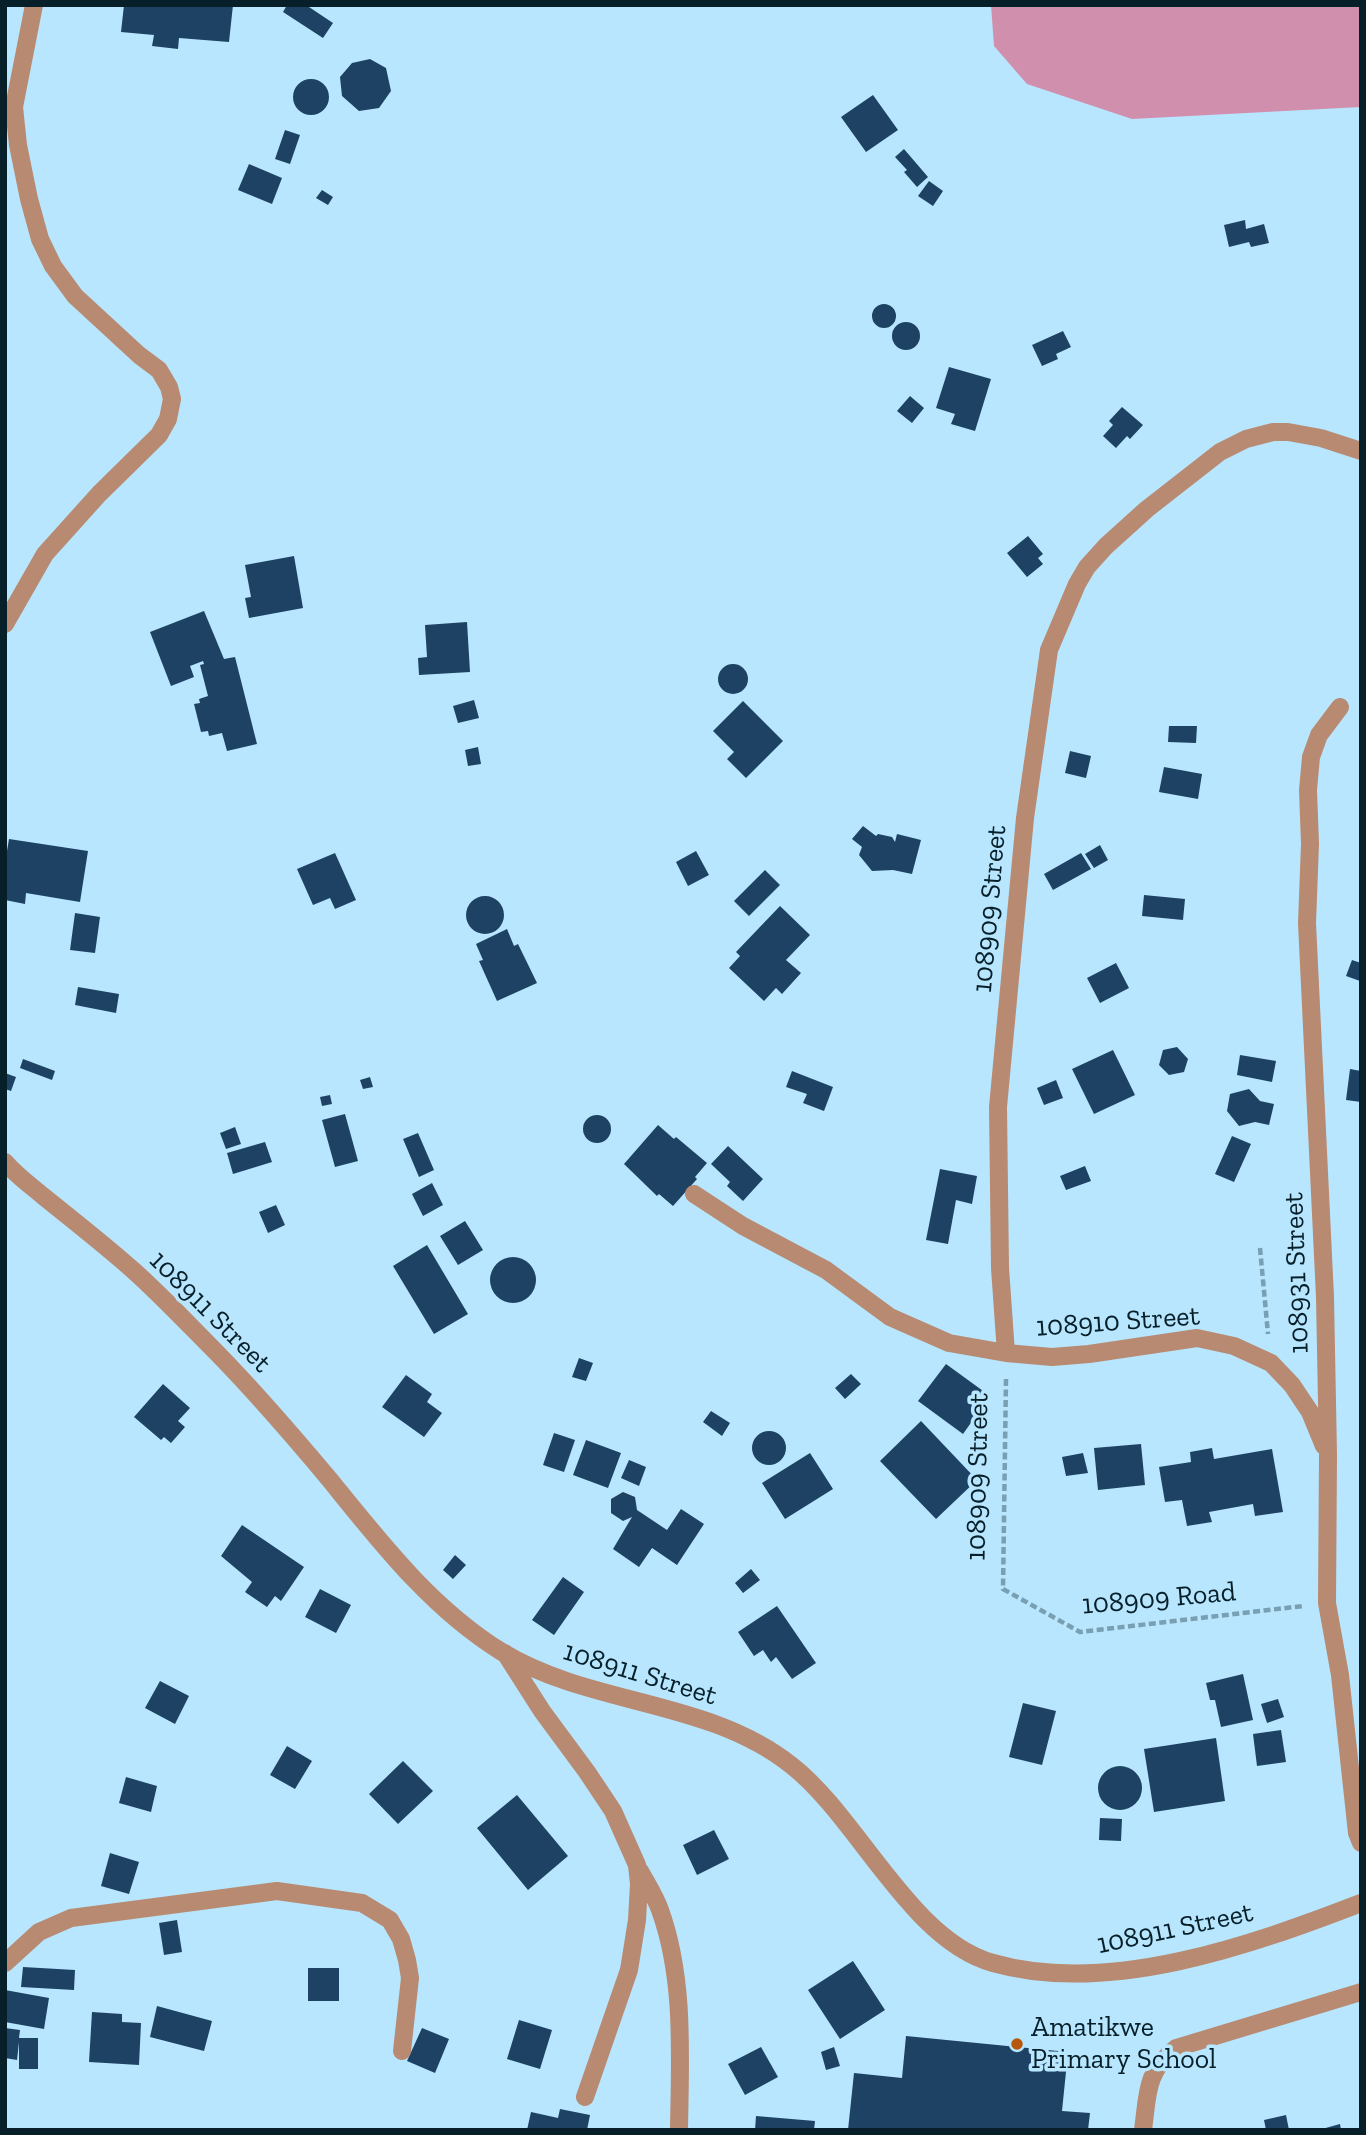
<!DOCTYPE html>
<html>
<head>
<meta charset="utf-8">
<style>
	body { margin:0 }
	#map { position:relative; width:1366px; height:2135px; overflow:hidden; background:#b8e6fe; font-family:"Zilla Slab",serif }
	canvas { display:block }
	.frame { position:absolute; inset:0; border:7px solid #071f29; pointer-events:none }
</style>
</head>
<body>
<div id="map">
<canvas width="1366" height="2135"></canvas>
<div class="frame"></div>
</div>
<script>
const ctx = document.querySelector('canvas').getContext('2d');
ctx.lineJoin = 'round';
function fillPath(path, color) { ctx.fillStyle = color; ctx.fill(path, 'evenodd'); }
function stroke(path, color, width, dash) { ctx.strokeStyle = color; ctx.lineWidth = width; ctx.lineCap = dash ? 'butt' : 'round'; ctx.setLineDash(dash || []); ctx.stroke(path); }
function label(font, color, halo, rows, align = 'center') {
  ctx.font = font + ' "Zilla Slab",serif'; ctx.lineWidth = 7; ctx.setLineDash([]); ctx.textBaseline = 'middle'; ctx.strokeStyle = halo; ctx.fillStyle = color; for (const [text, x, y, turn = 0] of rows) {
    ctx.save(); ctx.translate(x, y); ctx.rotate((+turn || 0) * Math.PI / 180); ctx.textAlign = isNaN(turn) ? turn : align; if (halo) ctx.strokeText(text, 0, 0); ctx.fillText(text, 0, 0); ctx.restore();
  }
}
fillPath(new Path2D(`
	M 991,5 L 1361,5 L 1361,107 L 1132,119 L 1027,84 L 994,46 Z`), '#d18fae');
fillPath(new Path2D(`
	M 124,5 L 233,5 L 229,42 L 179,38 L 178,49 L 152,46 L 154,35 L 121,32 Z
	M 287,5 L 306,5 L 333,23 L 323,38 L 283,12 Z
	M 370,59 L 386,68 L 391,91 L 379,108 L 359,111 L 342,96 L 340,77 L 352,63 Z
	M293 97a18 18 0 1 1 36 0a18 18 0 1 1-36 0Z
	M 873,95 L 898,130 L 866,152 L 841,117 Z
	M 285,130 L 300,135 L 290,164 L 275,159 Z
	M 904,149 L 928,177 L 917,187 L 904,172 L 907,170 L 895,157 Z
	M 249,164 L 282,178 L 272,204 L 238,190 Z
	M 929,181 L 943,191 L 933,206 L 918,196 Z
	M 322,190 L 333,197 L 328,205 L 316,198 Z
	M 1245,220 L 1246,229 L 1264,224 L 1269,243 L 1251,247 L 1249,242 L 1229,247 L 1224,225 Z
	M872 316a12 12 0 1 1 24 0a12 12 0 1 1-24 0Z
	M892 336a14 14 0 1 1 28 0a14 14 0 1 1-28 0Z
	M 1063,331 L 1071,347 L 1056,354 L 1058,359 L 1042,366 L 1032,345 Z
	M 949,367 L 991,379 L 975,431 L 951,424 L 955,414 L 936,408 Z
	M 910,396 L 924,408 L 912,423 L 897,411 Z
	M 1122,407 L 1143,425 L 1130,439 L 1127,436 L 1116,448 L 1103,436 L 1113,425 L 1109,421 Z
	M 1028,536 L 1043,554 L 1038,558 L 1043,564 L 1027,577 L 1007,553 Z
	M 294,556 L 303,608 L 249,618 L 245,598 L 251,597 L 245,565 Z
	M 204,611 L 224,659 L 235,657 L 257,744 L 227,751 L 222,733 L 209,736 L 208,731 L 201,732 L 194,704 L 200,703 L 199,699 L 208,696 L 200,665 L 204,664 L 203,661 L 190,666 L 194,677 L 171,686 L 150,632 Z
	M 467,622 L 470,672 L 419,675 L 418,658 L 427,657 L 425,625 Z
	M718 679a15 15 0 1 1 30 0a15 15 0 1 1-30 0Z
	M 474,700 L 479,718 L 458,723 L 453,706 Z
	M 743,701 L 783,741 L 746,778 L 727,759 L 734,752 L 713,731 Z
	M 1169,726 L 1197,726 L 1196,743 L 1168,742 Z
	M 478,747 L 481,764 L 468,766 L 465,750 Z
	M 1070,751 L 1091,756 L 1086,778 L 1065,773 Z
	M 1164,767 L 1202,774 L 1198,799 L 1159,792 Z
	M 863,826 L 876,836 L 878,834 L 892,837 L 895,842 L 897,834 L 921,840 L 912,874 L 893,870 L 872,871 L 859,855 L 862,847 L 852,839 Z
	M 9,839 L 88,851 L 80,902 L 26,893 L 25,904 L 5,900 L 5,863 Z
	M 1100,845 L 1108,860 L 1094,868 L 1085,854 Z
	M 696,851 L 709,875 L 688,886 L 676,862 Z
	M 335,853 L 356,900 L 335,909 L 330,898 L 313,905 L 297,869 Z
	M 1081,853 L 1091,869 L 1053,890 L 1044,874 Z
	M 765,870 L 780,885 L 749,916 L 734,901 Z
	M 1144,895 L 1185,899 L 1183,920 L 1142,916 Z
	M466 915a19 19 0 1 1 38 0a19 19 0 1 1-38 0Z
	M 780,906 L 810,935 L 786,960 L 801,973 L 782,994 L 776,988 L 764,1001 L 729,968 L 740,956 L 736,952 Z
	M 75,913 L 100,917 L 95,953 L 70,950 Z
	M 507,929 L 514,946 L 518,944 L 537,983 L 497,1001 L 479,961 L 483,960 L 476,944 Z
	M 1352,960 L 1361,963 L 1360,981 L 1346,976 Z
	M 1116,963 L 1129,988 L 1100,1003 L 1087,978 Z
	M 78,987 L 119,994 L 116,1013 L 75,1005 Z
	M 1177,1047 L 1188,1059 L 1184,1072 L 1169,1075 L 1159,1065 L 1163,1050 Z
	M 1113,1050 L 1135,1095 L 1094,1114 L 1072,1069 Z
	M 1240,1055 L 1276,1061 L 1272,1082 L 1237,1075 Z
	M 23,1059 L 55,1071 L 52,1080 L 20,1068 Z
	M 1350,1069 L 1361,1071 L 1361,1102 L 1346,1100 Z
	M 792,1071 L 833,1087 L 824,1111 L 803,1103 L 807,1094 L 786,1087 Z
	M 5,1073 L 16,1077 L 11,1091 L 5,1089 Z
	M 370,1077 L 373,1087 L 363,1089 L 360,1080 Z
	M 1056,1080 L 1063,1098 L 1044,1105 L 1037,1088 Z
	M 1249,1089 L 1260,1101 L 1274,1104 L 1269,1125 L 1255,1122 L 1239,1126 L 1227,1111 L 1230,1094 Z
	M 330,1095 L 332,1104 L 322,1106 L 320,1097 Z
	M 345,1114 L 358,1161 L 335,1167 L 322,1120 Z
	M583 1129a14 14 0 1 1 28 0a14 14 0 1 1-28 0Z
	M 658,1125 L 674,1139 L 676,1137 L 707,1163 L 695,1177 L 697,1179 L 673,1206 L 659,1194 L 657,1196 L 624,1164 Z
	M 235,1127 L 241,1144 L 226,1149 L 220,1133 Z
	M 418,1133 L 434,1170 L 419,1177 L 403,1139 Z
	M 1232,1136 L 1251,1144 L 1234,1182 L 1215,1174 Z
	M 265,1142 L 272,1162 L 233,1174 L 227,1153 Z
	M 728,1146 L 763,1179 L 743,1201 L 727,1186 L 730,1182 L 711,1164 Z
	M 1085,1166 L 1091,1181 L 1066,1190 L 1060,1176 Z
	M 940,1169 L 977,1176 L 972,1204 L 956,1200 L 948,1244 L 926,1240 Z
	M 432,1183 L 443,1205 L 423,1216 L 412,1194 Z
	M 276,1205 L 285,1225 L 268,1233 L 259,1212 Z
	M 465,1221 L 483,1250 L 458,1265 L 440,1236 Z
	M 427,1245 L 468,1314 L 434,1334 L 393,1266 Z
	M490 1280a23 23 0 1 1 46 0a23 23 0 1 1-46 0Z
	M 579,1358 L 593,1363 L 586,1381 L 572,1377 Z
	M 946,1364 L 990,1396 L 963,1434 L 918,1401 Z
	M 851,1374 L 861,1384 L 845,1399 L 835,1388 Z
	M 406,1375 L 432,1394 L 427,1402 L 442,1413 L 424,1437 L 382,1407 Z
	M 163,1384 L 190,1408 L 178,1421 L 185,1427 L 171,1443 L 164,1437 L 161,1440 L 134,1417 Z
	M 711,1411 L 730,1423 L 722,1436 L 703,1422 Z
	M 921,1421 L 977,1480 L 936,1519 L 880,1461 Z
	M752 1448a17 17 0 1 1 34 0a17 17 0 1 1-34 0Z
	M 554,1433 L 575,1440 L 564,1472 L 543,1465 Z
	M 586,1440 L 621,1453 L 608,1488 L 573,1475 Z
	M 1141,1444 L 1145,1485 L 1098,1490 L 1094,1448 Z
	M 1212,1448 L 1214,1459 L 1272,1449 L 1283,1512 L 1255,1516 L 1253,1504 L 1209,1512 L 1212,1522 L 1187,1526 L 1182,1500 L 1165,1502 L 1159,1467 L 1191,1462 L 1190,1452 Z
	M 810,1453 L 833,1489 L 785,1519 L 762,1483 Z
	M 1083,1453 L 1088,1473 L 1066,1476 L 1062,1457 Z
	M 629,1460 L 646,1467 L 639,1486 L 621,1478 Z
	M 623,1492 L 635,1497 L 637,1510 L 667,1530 L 681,1509 L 704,1524 L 677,1565 L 652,1548 L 639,1567 L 613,1549 L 632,1517 L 623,1521 L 611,1513 L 611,1499 Z
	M 242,1525 L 304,1567 L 281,1601 L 275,1596 L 267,1607 L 245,1592 L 252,1582 L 221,1556 Z
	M 455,1555 L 466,1565 L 453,1579 L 443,1570 Z
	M 751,1569 L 760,1580 L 743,1593 L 735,1583 Z
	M 563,1577 L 584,1592 L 554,1635 L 532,1620 Z
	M 320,1589 L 351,1605 L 336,1633 L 305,1617 Z
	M 777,1606 L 816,1663 L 792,1679 L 776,1657 L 771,1662 L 763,1650 L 754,1656 L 738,1632 Z
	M 1243,1674 L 1253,1720 L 1221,1727 L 1215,1700 L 1210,1700 L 1206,1683 Z
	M 160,1681 L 189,1696 L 175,1724 L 145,1708 Z
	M 1278,1699 L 1284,1717 L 1267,1723 L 1261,1704 Z
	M 1023,1703 L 1056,1711 L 1042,1765 L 1009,1757 Z
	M 1281,1730 L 1286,1762 L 1257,1766 L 1253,1734 Z
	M 1216,1738 L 1225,1801 L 1154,1812 L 1144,1749 Z
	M 287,1746 L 312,1761 L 295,1789 L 270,1775 Z
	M 403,1761 L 433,1791 L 398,1824 L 369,1794 Z
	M1098 1788a22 22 0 1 1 44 0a22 22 0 1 1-44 0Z
	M 126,1777 L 157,1786 L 151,1812 L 119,1803 Z
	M 517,1795 L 568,1856 L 528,1890 L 477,1828 Z
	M 1100,1818 L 1122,1819 L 1121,1841 L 1099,1840 Z
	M 714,1830 L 729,1859 L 697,1875 L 683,1845 Z
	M 110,1853 L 139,1862 L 129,1894 L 101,1886 Z
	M 177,1920 L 182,1952 L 164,1955 L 159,1923 Z
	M 853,1961 L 885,2010 L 840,2039 L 808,1990 Z
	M 23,1967 L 75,1970 L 74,1990 L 21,1987 Z
	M 308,1968 L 339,1968 L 339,2001 L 308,2001 Z
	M 5,1990 L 49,1998 L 44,2029 L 5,2022 Z
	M 157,2006 L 212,2021 L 204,2051 L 150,2037 Z
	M 92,2012 L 122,2014 L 122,2022 L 141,2023 L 139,2065 L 89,2062 Z
	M 519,2020 L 552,2030 L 540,2069 L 507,2059 Z
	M 5,2028 L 20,2030 L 19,2038 L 38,2038 L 38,2069 L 19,2069 L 19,2042 L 17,2060 L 5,2058 Z
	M 422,2028 L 449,2039 L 435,2073 L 407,2061 Z
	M 906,2036 L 1068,2052 L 1062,2111 L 1090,2113 L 1088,2130 L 848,2130 L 854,2073 L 902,2078 Z
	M 761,2047 L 778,2077 L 745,2095 L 728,2064 Z
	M 834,2047 L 840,2066 L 826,2070 L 821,2052 Z
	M 560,2109 L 590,2115 L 587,2130 L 527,2130 L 531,2112 L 558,2118 Z
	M 1286,2115 L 1289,2130 L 1266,2130 L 1264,2120 Z
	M 756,2116 L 815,2121 L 814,2130 L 755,2130 Z
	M 1340,2124 L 1341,2130 L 1322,2130 L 1322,2129 Z`), '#1e4264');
stroke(new Path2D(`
	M 1260,1248 L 1268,1334
	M 1006,1379 L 1003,1589 L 1080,1632 L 1303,1606`), '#799fb2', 4.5, [7, 3.5]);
stroke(new Path2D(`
	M 5,624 L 45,554 L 99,494 L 159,435 L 168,419 L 172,399 L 169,387 L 159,370 L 139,355 L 75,296 L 53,266 L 40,239 L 29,199 L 18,145 L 14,107 L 34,5
	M 1340,707 L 1319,735 L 1311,757 L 1308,790 L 1310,844 L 1307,923 L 1325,1297 L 1328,1455 L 1327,1603 L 1340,1675 L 1357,1833 L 1361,1843
	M 5,1162 C 16,1175 30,1185 43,1196 C 74,1221 105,1245 134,1271 C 163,1297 190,1326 218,1354 C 257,1394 294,1437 330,1480 C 381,1543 432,1609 502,1652 C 591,1706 708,1699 791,1765 C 858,1817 910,1940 993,1963 C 1109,1996 1252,1945 1361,1903
	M 694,1194 L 743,1226 L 826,1270 L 890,1317 L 949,1343 L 1006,1353 L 1052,1357 L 1089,1354 L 1197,1338 L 1234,1346 L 1271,1363 L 1292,1385 L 1310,1412 L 1324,1446
	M 1006,1353 L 1000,1268 L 998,1107 L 1025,818 L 1049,650 L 1077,584 L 1087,567 L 1106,546 L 1147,509 L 1220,452 L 1246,439 L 1273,432 L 1288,432 L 1321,438 L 1361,451
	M 505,1653 L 542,1711 L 587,1772 L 613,1811 L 637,1865 L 639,1884 L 637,1920 L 629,1970 L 585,2097
	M 640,1871 C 647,1884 655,1896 660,1910 C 685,1979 680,2057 679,2130
	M 5,1963 L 39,1932 L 71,1918 L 277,1891 L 362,1903 L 390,1920 L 401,1939 L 407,1960 L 410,1978 L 402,2051
	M 1143,2130 C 1148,2094 1145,2072 1176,2048 L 1361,1992`), '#b88a71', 18);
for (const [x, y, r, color] of [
	[1017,2044,7,"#b6570d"]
]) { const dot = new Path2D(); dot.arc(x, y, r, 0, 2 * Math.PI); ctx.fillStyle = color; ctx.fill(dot); stroke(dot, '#b8e6fe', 2.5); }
label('28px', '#071f29', '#b8e6fe', [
	["108909 Street",990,909,-85],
	["108931 Street",1297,1273,-92],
	["108911 Street",210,1312,45],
	["108910 Street",1118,1322,-4],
	["108909 Street",978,1477,-89],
	["108909 Road",1159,1599,-5],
	["108911 Street",640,1674,17],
	["108911 Street",1175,1929,-12]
]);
label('28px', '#071f29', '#b8e6fe', [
	["Amatikwe",1031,2028],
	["Primary School",1031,2060]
], 'left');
</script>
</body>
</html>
